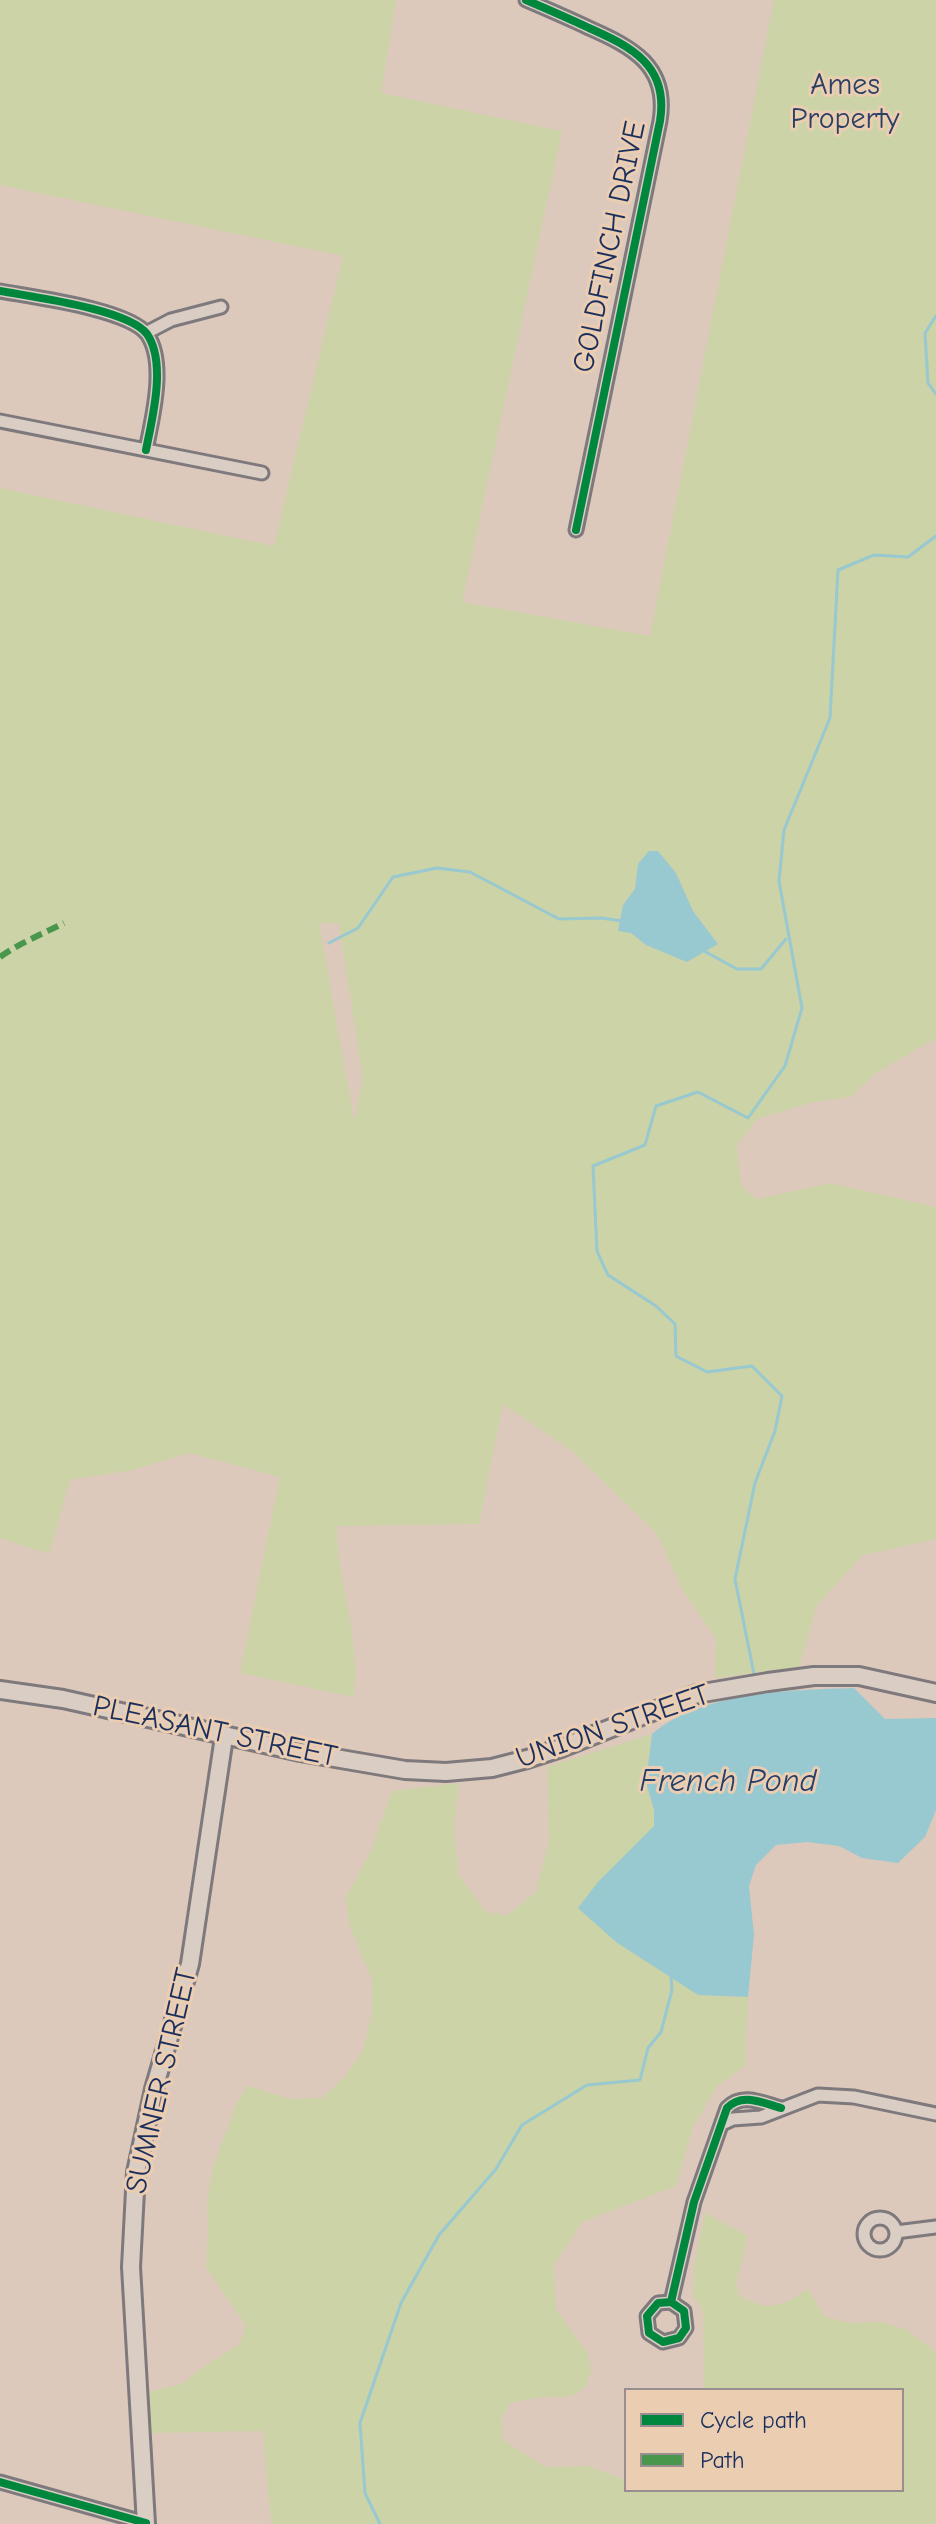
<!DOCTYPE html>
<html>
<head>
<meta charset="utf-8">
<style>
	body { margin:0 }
	#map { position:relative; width:936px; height:2524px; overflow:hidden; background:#ddc9bc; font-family:"Comic Neue",sans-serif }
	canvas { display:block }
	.legend { position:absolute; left:624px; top:2388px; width:280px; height:104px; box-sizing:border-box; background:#ebceb2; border:2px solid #988e90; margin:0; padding:10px 14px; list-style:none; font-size:24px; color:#1b2f5e }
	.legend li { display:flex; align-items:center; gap:16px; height:40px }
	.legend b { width:40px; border:2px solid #988e90 }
</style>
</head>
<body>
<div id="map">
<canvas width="936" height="2524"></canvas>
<ul class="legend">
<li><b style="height:10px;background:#00873e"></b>Cycle path</li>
<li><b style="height:10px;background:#49964d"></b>Path</li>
</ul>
</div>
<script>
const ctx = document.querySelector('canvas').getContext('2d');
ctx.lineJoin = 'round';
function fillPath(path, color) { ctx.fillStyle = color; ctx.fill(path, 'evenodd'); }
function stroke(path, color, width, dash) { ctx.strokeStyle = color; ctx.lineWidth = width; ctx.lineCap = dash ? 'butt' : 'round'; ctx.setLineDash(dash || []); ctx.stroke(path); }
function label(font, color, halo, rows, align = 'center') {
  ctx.font = font + ' "Comic Neue",sans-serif'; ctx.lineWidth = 6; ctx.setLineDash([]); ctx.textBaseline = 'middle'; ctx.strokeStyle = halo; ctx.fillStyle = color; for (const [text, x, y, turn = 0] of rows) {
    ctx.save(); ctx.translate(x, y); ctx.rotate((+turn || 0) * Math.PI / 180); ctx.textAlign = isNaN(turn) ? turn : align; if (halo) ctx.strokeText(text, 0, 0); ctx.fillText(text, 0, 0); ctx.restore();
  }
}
fillPath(new Path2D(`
	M 0,0 L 396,0 L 381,93 L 562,131 L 462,602 L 650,636 L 774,0 L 936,0 L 936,1038 L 876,1073 L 851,1097 L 813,1102 L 757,1119 L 737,1145 L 741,1186 L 757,1199 L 830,1183 L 936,1207 L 936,1539 L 863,1555 L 817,1605 L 799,1667 L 715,1678 L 716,1638 L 682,1589 L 657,1534 L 572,1451 L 503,1404 L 479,1524 L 337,1526 C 337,1583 362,1640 354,1697 L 240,1673 L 280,1477 L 189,1453 L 133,1470 L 70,1480 L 49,1554 L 0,1538 L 0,488 L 274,546 L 343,256 L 0,185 ZM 638,864 L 676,873 L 693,911 L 718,944 L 646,945 L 631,933 L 623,906 L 635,889 ZM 319,923 L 339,923 L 363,1080 L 354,1121 Z
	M 652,1734 L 646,1782 L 654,1810 L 654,1826 L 624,1859 L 698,1995 L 748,1997 L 745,2066 L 717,2086 L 693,2127 L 676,2186 L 582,2222 L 554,2265 L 556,2309 L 588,2354 L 591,2370 L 586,2386 L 573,2396 L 534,2398 L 510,2403 L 501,2419 L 503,2440 L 545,2467 L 588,2466 L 626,2480 L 626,2490 L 902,2490 L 902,2390 L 704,2390 L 703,2312 L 693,2294 L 695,2262 L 705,2213 L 748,2236 L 736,2284 L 740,2296 C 770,2313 781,2306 808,2289 L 824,2316 L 848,2323 L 880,2322 L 905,2329 L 932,2348 L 936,2355 L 936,2524 L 271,2524 L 263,2431 L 150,2433 L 148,2392 L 182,2384 L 201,2368 L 239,2345 L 246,2325 L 206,2267 L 208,2228 L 207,2206 L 213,2167 L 236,2105 L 247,2086 L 291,2099 L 322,2098 L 346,2076 L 363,2049 L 372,2014 L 372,1980 L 349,1924 L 346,1897 L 371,1851 L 392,1791 L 459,1783 L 454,1826 L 458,1874 L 486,1912 L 507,1915 L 536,1892 L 549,1841 L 547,1767 Z`), '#ccd3a6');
fillPath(new Path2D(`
	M 649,851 L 658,851 L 676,873 L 693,911 L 718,944 L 687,962 L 646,945 L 631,933 L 618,931 L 623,905 L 635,889 L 638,864 Z
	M 854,1688 L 885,1719 L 936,1718 L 936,1810 L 925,1837 L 898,1863 L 862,1858 L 839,1846 L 807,1842 L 776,1845 L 756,1865 L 749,1886 L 754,1935 L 748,1997 L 698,1995 L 616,1942 L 578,1908 L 598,1882 L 654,1826 L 654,1810 L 646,1782 L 652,1734 C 702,1692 790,1690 854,1688 Z`), '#98c8d0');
stroke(new Path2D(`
	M 936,316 L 925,333 L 928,383 L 936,394
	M 329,943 L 358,928 L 393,877 L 437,868 L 470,872 L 559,919 L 601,918 L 622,921
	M 704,951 L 737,969 L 761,969 L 786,939
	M 754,1674 L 735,1579 L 755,1483 L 775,1431 L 782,1396 L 752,1366 L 707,1372 L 676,1356 L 675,1324 L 656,1306 L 608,1275 L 597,1251 L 593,1166 L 645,1145 L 656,1106 L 698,1092 L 748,1118 L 785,1066 L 802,1008 L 779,881 L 784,830 L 830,718 L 838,570 L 874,555 L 908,557 L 936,536
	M 380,2524 L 365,2493 L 360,2423 L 401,2303 L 439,2235 L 496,2169 L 522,2125 L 587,2085 L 640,2080 L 648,2048 L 661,2032 L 672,1990 L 671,1975`), '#98c8d0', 3);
const minor = new Path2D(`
	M 526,0 C 547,9 568,18 589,28 C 632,47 669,66 660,121 L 576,530
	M 0,291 C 32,297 128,309 147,334 C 167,363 152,419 146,450
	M 146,333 L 171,320 L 221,307
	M 0,421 L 262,473
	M 722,2124 L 733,2119 L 761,2117 L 818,2095 L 854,2097 L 936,2114
	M864 2234a16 16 0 1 1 32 0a16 16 0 1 1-32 0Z
	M 896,2232 L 936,2227
	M 671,2302 L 658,2303 L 647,2316 L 649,2333 L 663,2342 L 679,2338 L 686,2328 L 684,2311 L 671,2302 L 694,2202 L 727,2108 C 742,2092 763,2103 781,2108
	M 0,2482 L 146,2523`);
const secondary = new Path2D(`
	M 0,1690 L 63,1699 L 300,1752 L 405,1770 L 446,1772 L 492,1768 L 527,1759 L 561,1748 L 697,1694 L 768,1682 L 814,1676 L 859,1676 L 936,1693
	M 146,2524 L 131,2267 L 136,2172 L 154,2089 L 190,1964 L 224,1737`);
stroke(minor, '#7e797c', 17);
stroke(secondary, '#7e797c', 22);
stroke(minor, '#d9cdc4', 11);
stroke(secondary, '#d9cdc4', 16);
stroke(new Path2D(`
	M 0,957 C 20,943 42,934 64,923`), '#49964d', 6, [12, 6]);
stroke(new Path2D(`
	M 526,0 C 547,9 568,18 589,28 C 632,47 669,66 660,121 L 576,530
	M 0,291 C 32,297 128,309 147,334 C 167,363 152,419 146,450
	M 671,2302 L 658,2303 L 647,2316 L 649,2333 L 663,2342 L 679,2338 L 686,2328 L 684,2311 L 671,2302 L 694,2202 L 727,2108 C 742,2092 763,2103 781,2108
	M 0,2482 L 146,2523`), '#00873e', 8);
label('30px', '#2b4063', '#ebceb2', [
	["Ames",845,86],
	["Property",845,120]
]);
label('30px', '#1b2f5e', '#ebceb2', [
	["GOLDFINCH DRIVE",610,247,-78],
	["UNION STREET",613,1727,-19],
	["PLEASANT STREET",215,1732,12],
	["SUMNER STREET",162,2081,-77]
]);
label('italic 32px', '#253e6a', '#ebceb2', [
	["French Pond",728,1782]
]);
</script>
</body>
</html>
